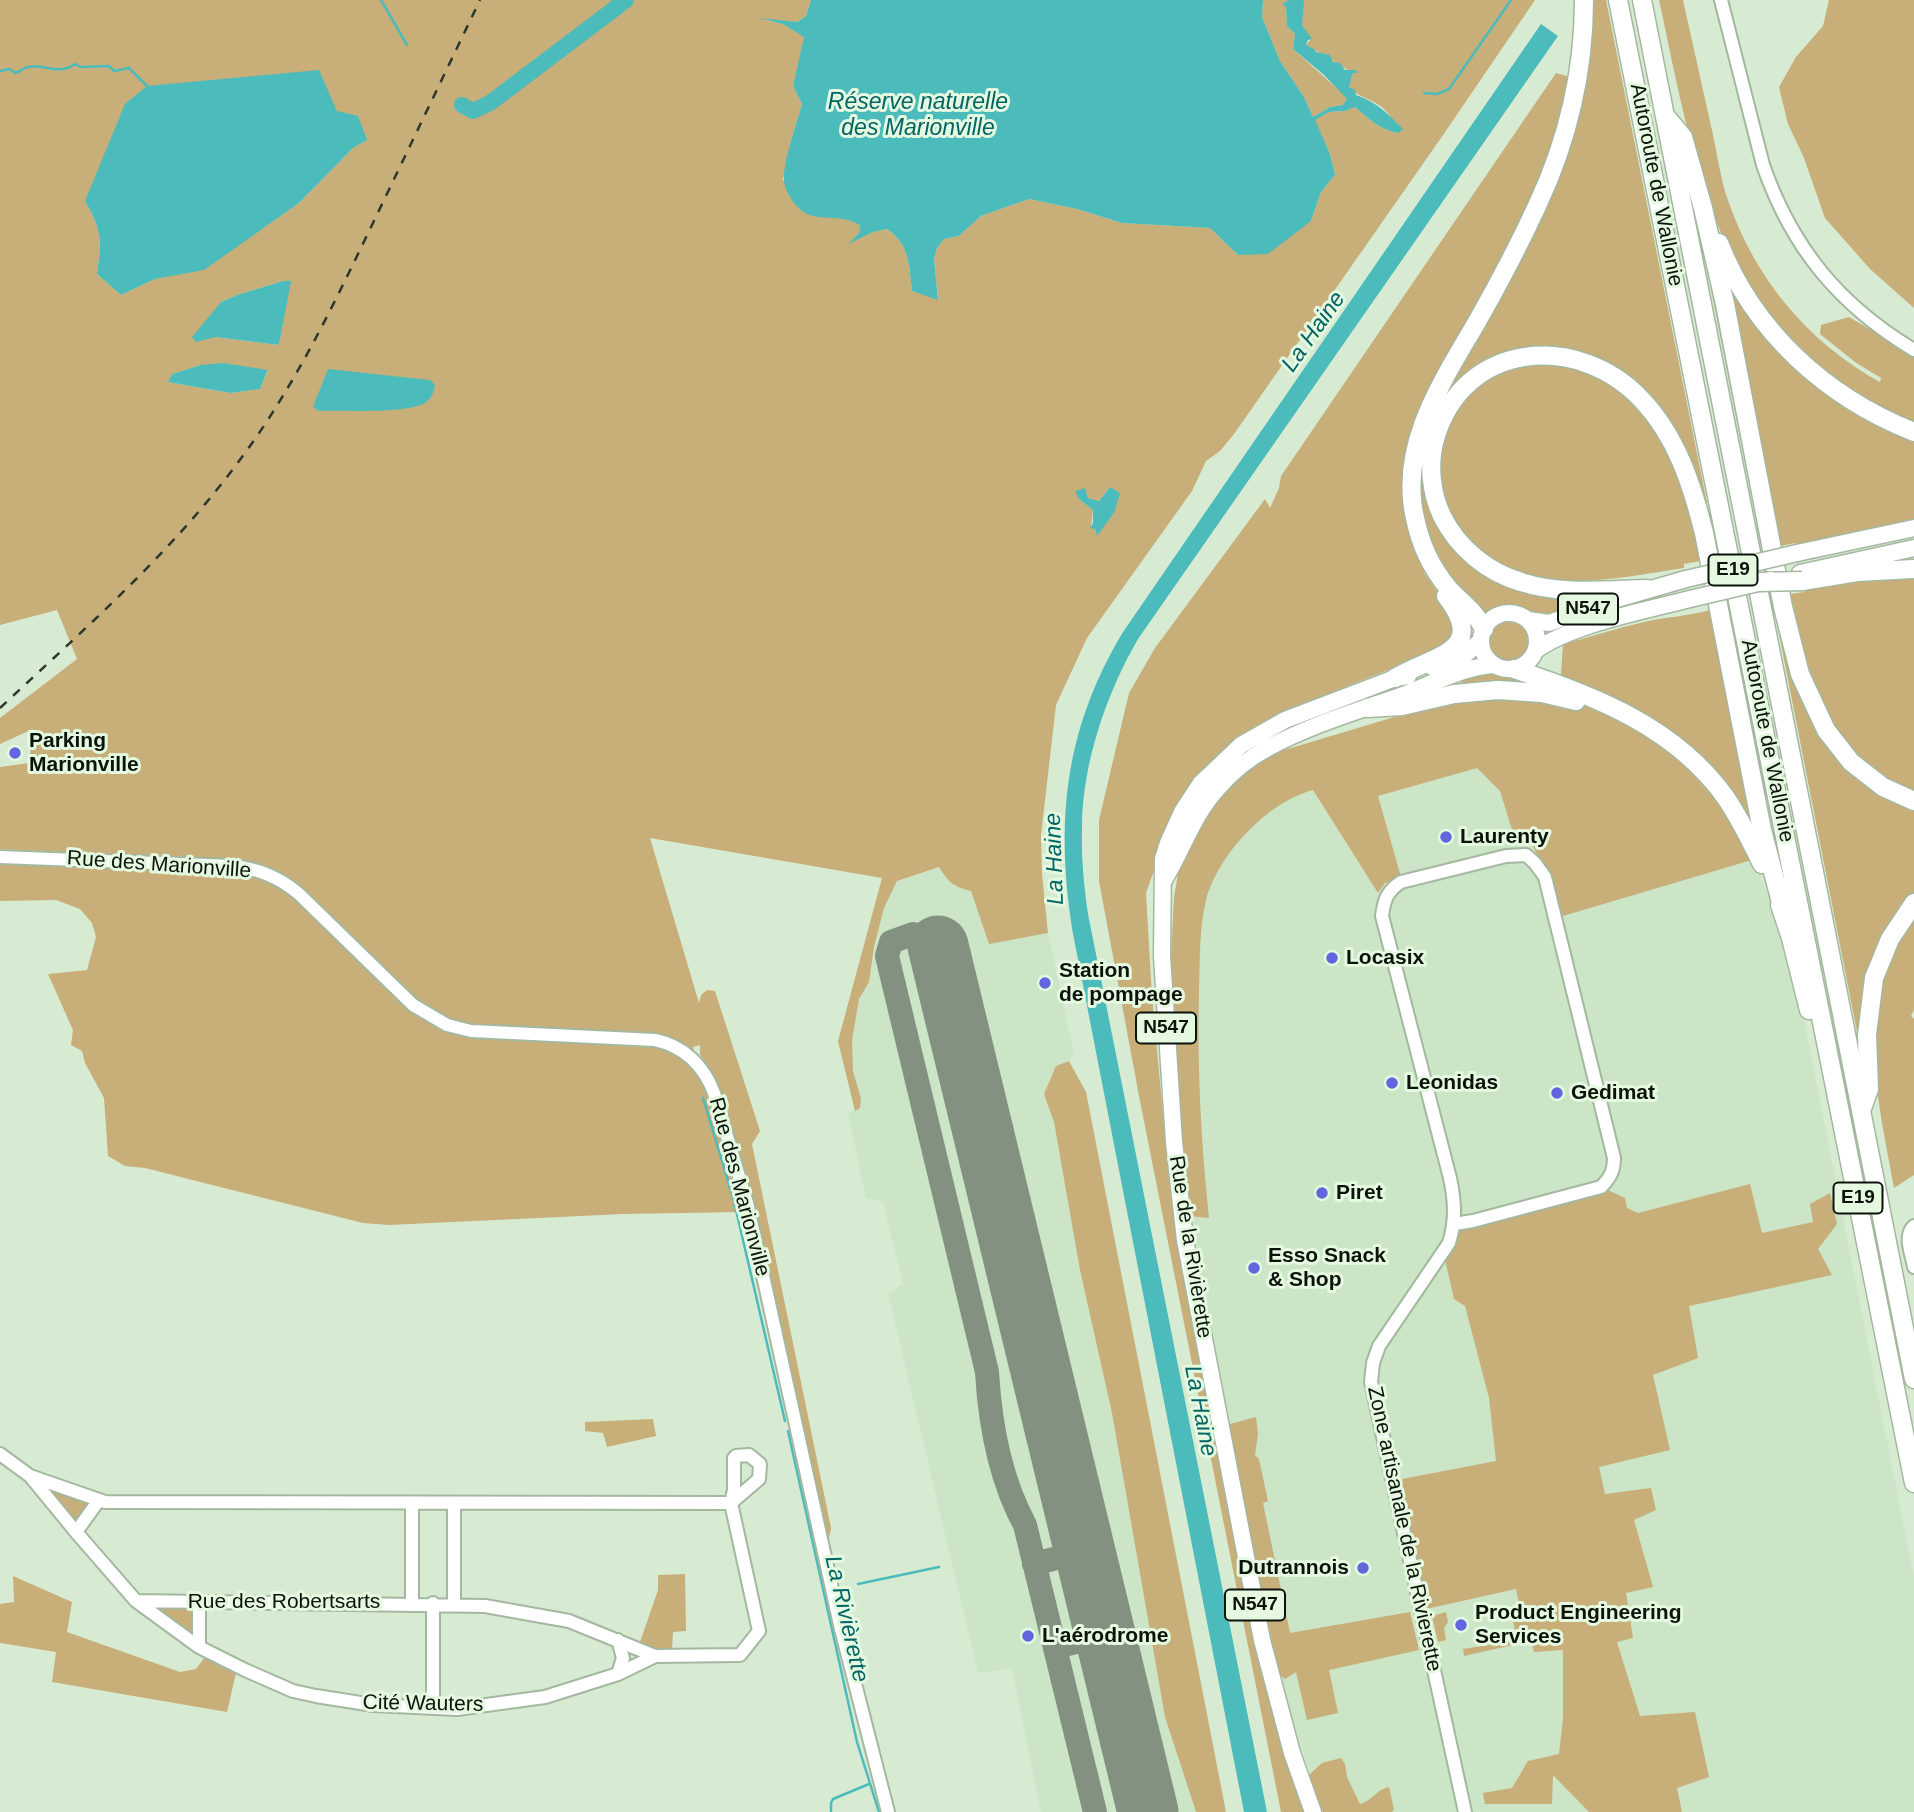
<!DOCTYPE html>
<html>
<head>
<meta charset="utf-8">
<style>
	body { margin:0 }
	canvas { display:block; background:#d7ebd3 }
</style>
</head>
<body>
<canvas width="1914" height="1812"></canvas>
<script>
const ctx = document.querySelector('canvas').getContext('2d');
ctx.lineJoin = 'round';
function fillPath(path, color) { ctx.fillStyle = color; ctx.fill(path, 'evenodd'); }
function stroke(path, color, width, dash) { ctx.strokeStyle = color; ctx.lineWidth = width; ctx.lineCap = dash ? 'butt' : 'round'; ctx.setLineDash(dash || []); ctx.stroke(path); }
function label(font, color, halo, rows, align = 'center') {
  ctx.font = font + ' Arial,sans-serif'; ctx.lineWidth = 6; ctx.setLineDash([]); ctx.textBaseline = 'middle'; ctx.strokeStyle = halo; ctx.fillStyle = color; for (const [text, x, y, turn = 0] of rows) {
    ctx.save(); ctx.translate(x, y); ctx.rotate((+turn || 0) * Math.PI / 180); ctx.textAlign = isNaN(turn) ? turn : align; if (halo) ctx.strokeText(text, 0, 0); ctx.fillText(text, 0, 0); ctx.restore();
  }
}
fillPath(new Path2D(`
	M 1451,700 L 1681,762 L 1755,859 L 1785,942 L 1802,1010 L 1914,1578 L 1914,1812 L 1323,1812 L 1289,1709 L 1271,1638 L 1226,1425 L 1195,1251 L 1182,1136 L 1171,957 L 1174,897 L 1250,765 L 1271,754 Z
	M 939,867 L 946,879 L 971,891 L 989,944 L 1048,933 L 1074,1053 L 1069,1061 L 1056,1066 L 1044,1094 L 1054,1122 L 1080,1270 L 1112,1413 L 1165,1717 L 1196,1812 L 1041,1812 L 1012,1668 L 978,1673 L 888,1293 L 903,1284 L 883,1202 L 866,1198 L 848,1113 L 860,1108 L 861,1098 L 853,1071 L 852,1041 L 859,999 L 869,982 L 874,947 L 884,908 L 897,881 Z`), '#cbe5c6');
fillPath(new Path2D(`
	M 0,0 L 811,0 L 806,16 L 797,22 L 766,20 L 783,24 L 805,37 L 793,86 L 802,104 L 791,141 L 783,180 L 835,216 L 850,219 L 860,225 L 859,233 L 850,242 L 873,232 L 887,229 C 910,245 909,265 912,291 L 938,299 L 934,259 L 937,248 L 944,239 L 959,236 L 981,216 L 1029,199 L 1077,209 L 1122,223 L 1210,228 L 1238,255 L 1311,221 L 1321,192 L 1335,175 L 1330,154 L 1314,120 L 1329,112 L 1344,111 L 1355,107 C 1369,119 1380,130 1398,133 L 1398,124 C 1391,120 1389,113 1383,108 C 1372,99 1359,98 1349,87 L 1353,73 L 1306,45 L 1311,39 L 1302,25 L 1296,8 L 1304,0 L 1535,0 L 1441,138 L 1234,434 L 1220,451 L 1206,461 L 1192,491 L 1087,638 L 1056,705 L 1041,835 L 1042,874 L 1048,933 L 989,944 L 971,891 C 954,887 948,882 939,867 L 897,881 L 884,908 L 874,947 L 869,982 L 859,999 L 852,1040 L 853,1071 L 861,1098 L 860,1108 L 855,1111 L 838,1041 L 882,878 L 650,838 L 699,1003 L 701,995 L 707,990 L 715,991 L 760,1131 L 752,1144 L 831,1528 L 828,1543 L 754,1205 L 715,1076 L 700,1055 L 700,1045 L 693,1047 L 742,1212 L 623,1214 L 389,1225 L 363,1223 L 145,1168 L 125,1166 L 108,1156 L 104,1098 L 85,1063 L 82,1051 L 71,1045 L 73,1030 L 48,974 L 87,970 L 96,937 L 92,923 L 80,909 L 56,900 L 0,901 L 0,861 L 110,865 L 107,854 L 0,849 L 0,767 L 29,763 L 33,729 L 0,744 L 0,718 L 77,659 L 57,610 L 0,625 ZM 367,140 L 353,148 L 299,203 L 204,269 L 155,279 L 121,295 L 97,274 C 102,240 102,231 85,201 ZM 283,281 L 290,281 L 279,345 L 215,337 L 221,302 L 237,295 ZM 201,365 L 268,371 L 260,389 L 230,393 L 168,382 L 172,374 ZM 1110,487 L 1114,513 L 1097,535 L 1095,528 L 1091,528 L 1093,510 L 1079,499 L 1085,489 L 1088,498 L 1099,501 Z
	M 1263,0 L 1289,0 L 1283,4 L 1286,6 L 1287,26 L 1295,34 L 1293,49 L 1342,93 L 1347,99 L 1344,105 L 1330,107 L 1313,117 L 1304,97 L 1280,61 L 1262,17 Z
	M 1589,0 L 1606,0 L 1718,558 L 1713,559 L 1703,509 L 1640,391 L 1542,350 L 1457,390 L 1428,475 L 1473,561 L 1585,597 L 1589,604 C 1577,608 1564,616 1552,617 C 1522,619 1518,594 1484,615 L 1448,576 L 1429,541 L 1419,509 L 1420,465 L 1448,385 L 1533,229 Z
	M 1659,0 L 1683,0 C 1693,45 1703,90 1713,135 C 1718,158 1721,182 1729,203 C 1756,280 1809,343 1880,382 L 1881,378 L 1855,362 L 1820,334 L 1821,325 L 1849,317 L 1914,355 L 1914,423 C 1897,415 1878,408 1861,398 C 1714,311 1692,152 1659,0 Z
	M 1829,0 L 1914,0 L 1914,308 L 1870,269 L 1825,218 L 1804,158 L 1788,124 L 1779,87 L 1796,57 L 1823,26 Z
	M 1556,73 L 1570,77 L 1558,128 L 1542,173 L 1500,261 L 1435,378 L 1403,483 L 1405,515 L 1412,544 L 1425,574 L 1453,614 L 1456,635 L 1441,649 L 1289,709 L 1223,750 L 1175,811 L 1146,893 L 1152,996 L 1167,1158 L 1181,1248 L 1258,1659 L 1285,1755 L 1304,1812 L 1281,1812 L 1139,1096 L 1099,881 L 1099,820 L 1129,693 L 1155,648 L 1265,499 L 1270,508 L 1279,488 L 1281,476 Z
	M 1696,213 L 1700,219 L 1767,548 L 1762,549 Z
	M 1728,279 L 1770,339 L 1914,438 L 1914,520 L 1796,548 L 1795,543 L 1781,546 Z
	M 1540,363 C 1650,370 1681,469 1700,561 L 1684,564 L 1684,568 C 1636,575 1567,591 1520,572 C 1498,563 1474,548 1460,529 C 1424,481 1442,404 1494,376 C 1508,368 1524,365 1540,363 Z
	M 1914,576 L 1914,791 C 1903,786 1890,781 1880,774 C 1822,733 1804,660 1791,594 L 1804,592 L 1803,587 L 1866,579 Z
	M 1777,597 L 1824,734 L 1914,805 L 1914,895 L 1859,1042 L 1772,598 Z
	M 1728,606 L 1784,890 L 1782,890 L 1723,607 Z
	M 1710,610 L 1754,828 L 1682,762 L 1727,813 L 1755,859 L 1563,916 L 1550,874 L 1535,851 L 1528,834 L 1514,836 L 1500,791 L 1477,768 L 1378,796 L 1401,877 L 1385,883 L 1378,893 L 1313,790 C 1267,802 1218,855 1206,900 C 1199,930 1200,960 1199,990 C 1197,1067 1201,1142 1209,1218 L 1190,1216 L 1182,1136 L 1171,957 L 1174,897 L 1181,857 L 1224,786 L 1271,754 L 1451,700 L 1462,686 L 1461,679 L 1490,672 L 1560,689 L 1563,644 C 1590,637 1617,628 1644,622 C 1666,617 1689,616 1710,610 Z
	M1490 641a19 19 0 1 1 38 0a19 19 0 1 1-38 0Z
	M 1914,917 L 1914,1010 L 1911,1016 L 1914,1019 L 1914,1175 L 1894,1188 C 1882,1119 1862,1043 1884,974 C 1890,954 1902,935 1914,917 Z
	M 1069,1061 L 1086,1092 L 1226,1812 L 1196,1812 L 1165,1717 L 1112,1413 L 1080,1270 L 1054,1122 L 1044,1094 L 1056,1066 Z
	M 1750,1184 L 1762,1233 L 1813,1222 L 1810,1204 L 1830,1193 L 1837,1224 L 1818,1249 L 1832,1275 L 1689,1306 L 1698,1358 L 1653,1375 L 1670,1450 L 1599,1467 L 1605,1494 L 1651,1488 L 1656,1510 L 1634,1520 L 1653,1587 L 1626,1593 L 1633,1638 L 1617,1642 L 1640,1716 L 1695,1712 L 1709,1777 L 1677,1788 L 1682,1812 L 1589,1812 L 1553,1775 L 1552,1804 L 1485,1804 L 1483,1793 L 1512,1788 L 1528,1761 L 1559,1754 L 1563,1719 L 1563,1650 L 1534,1652 L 1531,1641 L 1464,1656 L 1463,1649 L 1517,1640 L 1513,1620 L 1522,1618 L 1516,1589 L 1426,1609 L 1397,1480 L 1496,1461 L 1489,1398 L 1465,1306 L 1454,1299 L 1445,1260 L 1459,1223 L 1601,1187 L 1625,1198 L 1627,1208 L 1638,1213 Z
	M 1256,1417 L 1258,1434 L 1255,1455 L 1259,1459 L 1268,1501 L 1263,1503 L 1290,1633 L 1410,1612 L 1419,1650 L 1329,1670 L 1338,1713 L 1307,1720 L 1296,1672 L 1285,1679 L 1279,1674 L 1226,1425 Z
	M 653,1419 L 656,1436 L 607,1447 L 603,1433 L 585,1431 L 585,1422 Z
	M 50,1487 L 93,1503 L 75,1525 L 49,1489 Z
	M 685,1574 L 686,1631 L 673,1632 L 672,1650 L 653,1652 L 639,1645 L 658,1590 L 658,1575 Z
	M 13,1576 L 72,1602 L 67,1632 L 180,1672 L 196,1669 L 205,1657 L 236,1673 L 227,1712 L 52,1682 L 56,1652 L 0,1643 L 0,1604 L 14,1602 Z
	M 153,1606 L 191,1606 L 195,1609 L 194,1636 Z
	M 1446,1612 L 1448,1622 L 1444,1628 L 1446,1640 L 1438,1642 L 1432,1616 Z
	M 1341,1758 L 1345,1764 L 1347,1777 L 1360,1804 C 1372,1801 1377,1789 1389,1787 L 1394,1809 L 1392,1812 L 1323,1812 L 1309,1775 L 1322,1763 Z`), '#c8ae78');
fillPath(new Path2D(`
	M 811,0 L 1263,0 L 1262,17 L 1280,61 L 1304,97 L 1313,117 L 1330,107 L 1343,105 L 1347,99 L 1324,75 L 1293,49 L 1295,34 L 1287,26 L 1286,7 L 1282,4 L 1289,0 L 1304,0 L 1302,25 L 1312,39 L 1308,40 L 1306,45 L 1314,49 L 1316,52 L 1330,55 L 1333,62 L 1340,63 L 1345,70 L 1356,70 L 1358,73 L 1353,73 L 1349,87 L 1355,90 L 1356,95 C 1378,103 1387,113 1403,129 L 1398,133 C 1380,130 1369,119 1355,107 L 1345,111 L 1329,112 L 1315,120 L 1330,154 L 1335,175 L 1321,192 L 1311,221 L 1268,254 L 1238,255 L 1210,228 L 1122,223 L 1077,209 L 1029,199 L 981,216 L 959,236 L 944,239 L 937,248 L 934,259 L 938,300 L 912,291 C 909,265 910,245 887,229 L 873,232 L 848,244 L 859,233 L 860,225 C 841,214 824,221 807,214 C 796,209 784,191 784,179 C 783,162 797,122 802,104 L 793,86 L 804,37 L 783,24 L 759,18 L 797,22 L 806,16 Z
	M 1541,24 L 1558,36 L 1138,639 C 1106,694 1082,765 1082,828 C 1081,857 1084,886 1088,914 L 1267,1812 L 1244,1812 L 1074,939 C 1055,825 1063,732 1123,632 Z
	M 319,70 L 337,111 L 358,116 L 367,140 L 353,148 L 299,203 L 204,270 L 155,279 L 121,295 L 97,274 C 102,240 102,231 85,201 L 125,104 L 147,86 Z
	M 283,281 L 291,281 L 279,345 L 215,337 L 196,342 L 192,337 L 221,302 L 237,295 Z
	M 223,363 L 268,370 L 260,389 L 230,393 L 168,382 L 172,374 L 201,365 Z
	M 328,369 L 430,380 L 435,385 C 434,392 431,399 425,403 C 406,414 343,410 319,411 L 313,407 Z
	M 1110,487 L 1120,493 L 1114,513 L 1097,536 L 1095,529 L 1090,528 L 1093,523 L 1093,510 L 1079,499 L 1075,491 L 1085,488 L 1088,498 L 1099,501 Z`), '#4cbbbb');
stroke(new Path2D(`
	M 381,0 L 407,45
	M 0,71 L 10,69 L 15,73 C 19,72 21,70 25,68 C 41,61 57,77 75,64 L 81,67 L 109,66 L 114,71 L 129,68 L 147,86
	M 1424,93 L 1437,94 L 1449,89 L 1511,0
	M 703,1098 L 733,1197 L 785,1421
	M 788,1431 L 857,1742 L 879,1812
	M 858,1584 L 939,1567
	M 831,1812 L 831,1803 L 833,1799 L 869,1784`), '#4cbbbb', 2.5);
stroke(new Path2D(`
	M 462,105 L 473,111 L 490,103 L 626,0`), '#4cbbbb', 16);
stroke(new Path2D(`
	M 938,946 L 932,937 L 913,934 L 891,942 L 887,956 L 987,1372 C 990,1424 1000,1479 1025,1525 L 1095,1812
	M 1034,1564 L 1084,1551
	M 1055,1647 L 1105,1635`), '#829180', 24);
stroke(new Path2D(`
	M 938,946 L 1148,1812`), '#829180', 61);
const minor = new Path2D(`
	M 1721,0 L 1763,165 C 1792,248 1839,305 1914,350
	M 0,857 L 231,866 C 258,868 279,877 299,894 L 413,1005 L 447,1025 L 471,1031 L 655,1040 C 684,1046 704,1066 714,1093 L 747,1203 L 840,1625 L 888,1812
	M 1455,1224 L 1473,1221 L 1601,1187 C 1610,1178 1614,1171 1614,1158 L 1545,877 L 1535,863 L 1526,855 L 1506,856 L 1401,882 C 1387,891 1384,900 1382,916 L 1450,1178 C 1455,1202 1456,1220 1449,1243 L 1379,1346 L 1373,1363 L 1371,1382 L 1465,1812
	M 1914,1226 C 1903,1236 1912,1254 1914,1267
	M 0,1454 L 30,1476 L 105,1502 L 731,1503 L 734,1490 L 734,1458 L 736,1456 L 749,1455 L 760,1464 L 759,1479 L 731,1503 L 759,1631 L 740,1655 L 655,1656 L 618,1674 L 545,1697 L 457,1709 L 373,1705 L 316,1696 L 293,1691 L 245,1670 L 199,1647 L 136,1601 L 76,1532 L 30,1476
	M 454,1503 L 454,1604
	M 76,1532 L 99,1500
	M 136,1601 L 485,1606 L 569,1621 L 655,1656
	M 199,1602 L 199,1647
	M 412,1603 L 412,1503
	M 618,1674 L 623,1658 L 618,1640
	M 433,1708 L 433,1603`);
const major = new Path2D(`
	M 1797,553 L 1914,528
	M 1800,573 L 1914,548
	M1481 641a28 28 0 1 1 56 0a28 28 0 1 1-56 0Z
	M 1528,620 L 1549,623 L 1620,598 L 1686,579
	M 1535,651 C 1569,625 1647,610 1690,599
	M 1432,667 L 1465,655 L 1481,640
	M 1164,880 C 1183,849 1193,815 1218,788 C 1232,772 1249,758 1268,748 C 1310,725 1358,711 1403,695 C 1431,684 1463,667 1494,665
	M 1313,1812 L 1292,1753 L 1262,1640 L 1185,1240 L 1174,1142 L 1162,956 L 1163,859 L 1168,843 L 1182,812 L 1201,783 L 1241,745 L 1285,720 L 1395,678 L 1408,676`);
const highway = new Path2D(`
	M 1618,0 L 1914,1483
	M 1642,0 L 1914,1379
	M 1667,118 L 1683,137 L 1703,208 L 1725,304 L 1783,607 L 1800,674 L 1826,730 L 1851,762 L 1883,787 L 1914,801
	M 1719,243 C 1754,332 1826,397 1914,432
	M 1802,581 L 1857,572 L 1914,569
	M 1647,589 C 1605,590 1561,595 1521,582 C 1487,572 1458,548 1442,516 C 1431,493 1428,464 1435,439 C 1463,340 1579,332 1642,400 C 1677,437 1692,485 1704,533 L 1762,830 L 1784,914
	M 1484,629 C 1475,611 1462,603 1449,589 C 1432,569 1420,543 1415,518 C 1398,445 1444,379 1478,320 C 1499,283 1519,245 1537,206 C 1567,142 1584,71 1584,0
	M 1514,669 C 1593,695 1676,727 1726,798 C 1740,819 1751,841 1762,864
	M 1395,678 C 1432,655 1490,653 1446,596
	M 1367,708 L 1402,706 L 1454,694 L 1498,690 L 1542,693 L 1576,701
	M 1780,905 L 1791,938 L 1809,1010
	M 1861,1111 L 1869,1089 L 1867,1035 L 1874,978 L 1890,939 L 1914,903`);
stroke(minor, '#a4b8a0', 16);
stroke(major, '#a4b8a0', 19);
stroke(highway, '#a4b8a0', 21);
stroke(minor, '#fff', 12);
stroke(major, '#fff', 16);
stroke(highway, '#fff', 18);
stroke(new Path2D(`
	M 0,708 C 81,632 166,558 233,469 C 291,394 331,310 372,225 C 408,150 444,75 480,0`), '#2e372c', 2.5, [9, 9]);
const majorBridge = new Path2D(`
	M 1686,579 L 1797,553
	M 1690,599 L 1771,580`);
const highwayBridge = new Path2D(`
	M 1759,582 L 1802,581`);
stroke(majorBridge, '#a4b8a0', 19, []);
stroke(highwayBridge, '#a4b8a0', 21, []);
stroke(majorBridge, '#fff', 16);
stroke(highwayBridge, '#fff', 18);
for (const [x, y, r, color] of [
	[15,753,7,"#6265de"],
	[1446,837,7,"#6265de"],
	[1332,958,7,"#6265de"],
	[1045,983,7,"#6265de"],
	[1392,1083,7,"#6265de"],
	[1557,1093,7,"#6265de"],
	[1322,1193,7,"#6265de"],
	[1254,1268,7,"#6265de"],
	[1363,1568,7,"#6265de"],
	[1461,1625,7,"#6265de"],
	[1028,1636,7,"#6265de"]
]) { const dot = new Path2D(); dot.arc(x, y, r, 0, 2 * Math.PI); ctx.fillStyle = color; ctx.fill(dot); stroke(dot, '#e4f9e0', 2.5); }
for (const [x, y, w] of [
	[1733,570,49],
	[1588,609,60],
	[1166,1028,60],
	[1858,1198,49],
	[1255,1605,60]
]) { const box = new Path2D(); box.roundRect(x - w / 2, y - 15.5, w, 31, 5); ctx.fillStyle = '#e4f9e0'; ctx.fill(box); stroke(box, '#0c130b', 2); }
label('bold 19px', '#0c130b', null, [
	["E19",1733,570],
	["N547",1588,609],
	["N547",1166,1028],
	["E19",1858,1198],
	["N547",1255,1605]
]);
label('21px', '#0c130b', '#e4f9e0', [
	["Autoroute de Wallonie",1656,185,79],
	["Autoroute de Wallonie",1767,741,79],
	["Rue des Marionville",159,865,4],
	["Rue des Marionville",739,1187,75],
	["Rue de la Rivièrette",1190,1247,81],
	["Zone artisanale de la Rivierette",1404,1529,78],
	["Rue des Robertsarts",284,1602],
	["Cité Wauters",423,1704,1]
]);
label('bold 21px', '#0c130b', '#e4f9e0', [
	["Parking",29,741],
	["Marionville",29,765],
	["Laurenty",1460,837],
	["Locasix",1346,958],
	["Station",1059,971],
	["de pompage",1059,995],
	["Leonidas",1406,1083],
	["Gedimat",1571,1093],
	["Piret",1336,1193],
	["Esso Snack",1268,1256],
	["& Shop",1268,1280],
	["Dutrannois",1349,1568,"right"],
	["Product Engineering",1475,1613],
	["Services",1475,1637],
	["L'aérodrome",1042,1636]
], 'left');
label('italic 23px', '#016565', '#e4f9e0', [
	["Réserve naturelle",918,103],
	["des Marionville",918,129],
	["La Haine",1314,332,-55],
	["La Haine",1055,859,-92],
	["La Haine",1200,1411,79],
	["La Rivièrette",846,1619,77]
]);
</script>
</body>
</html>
